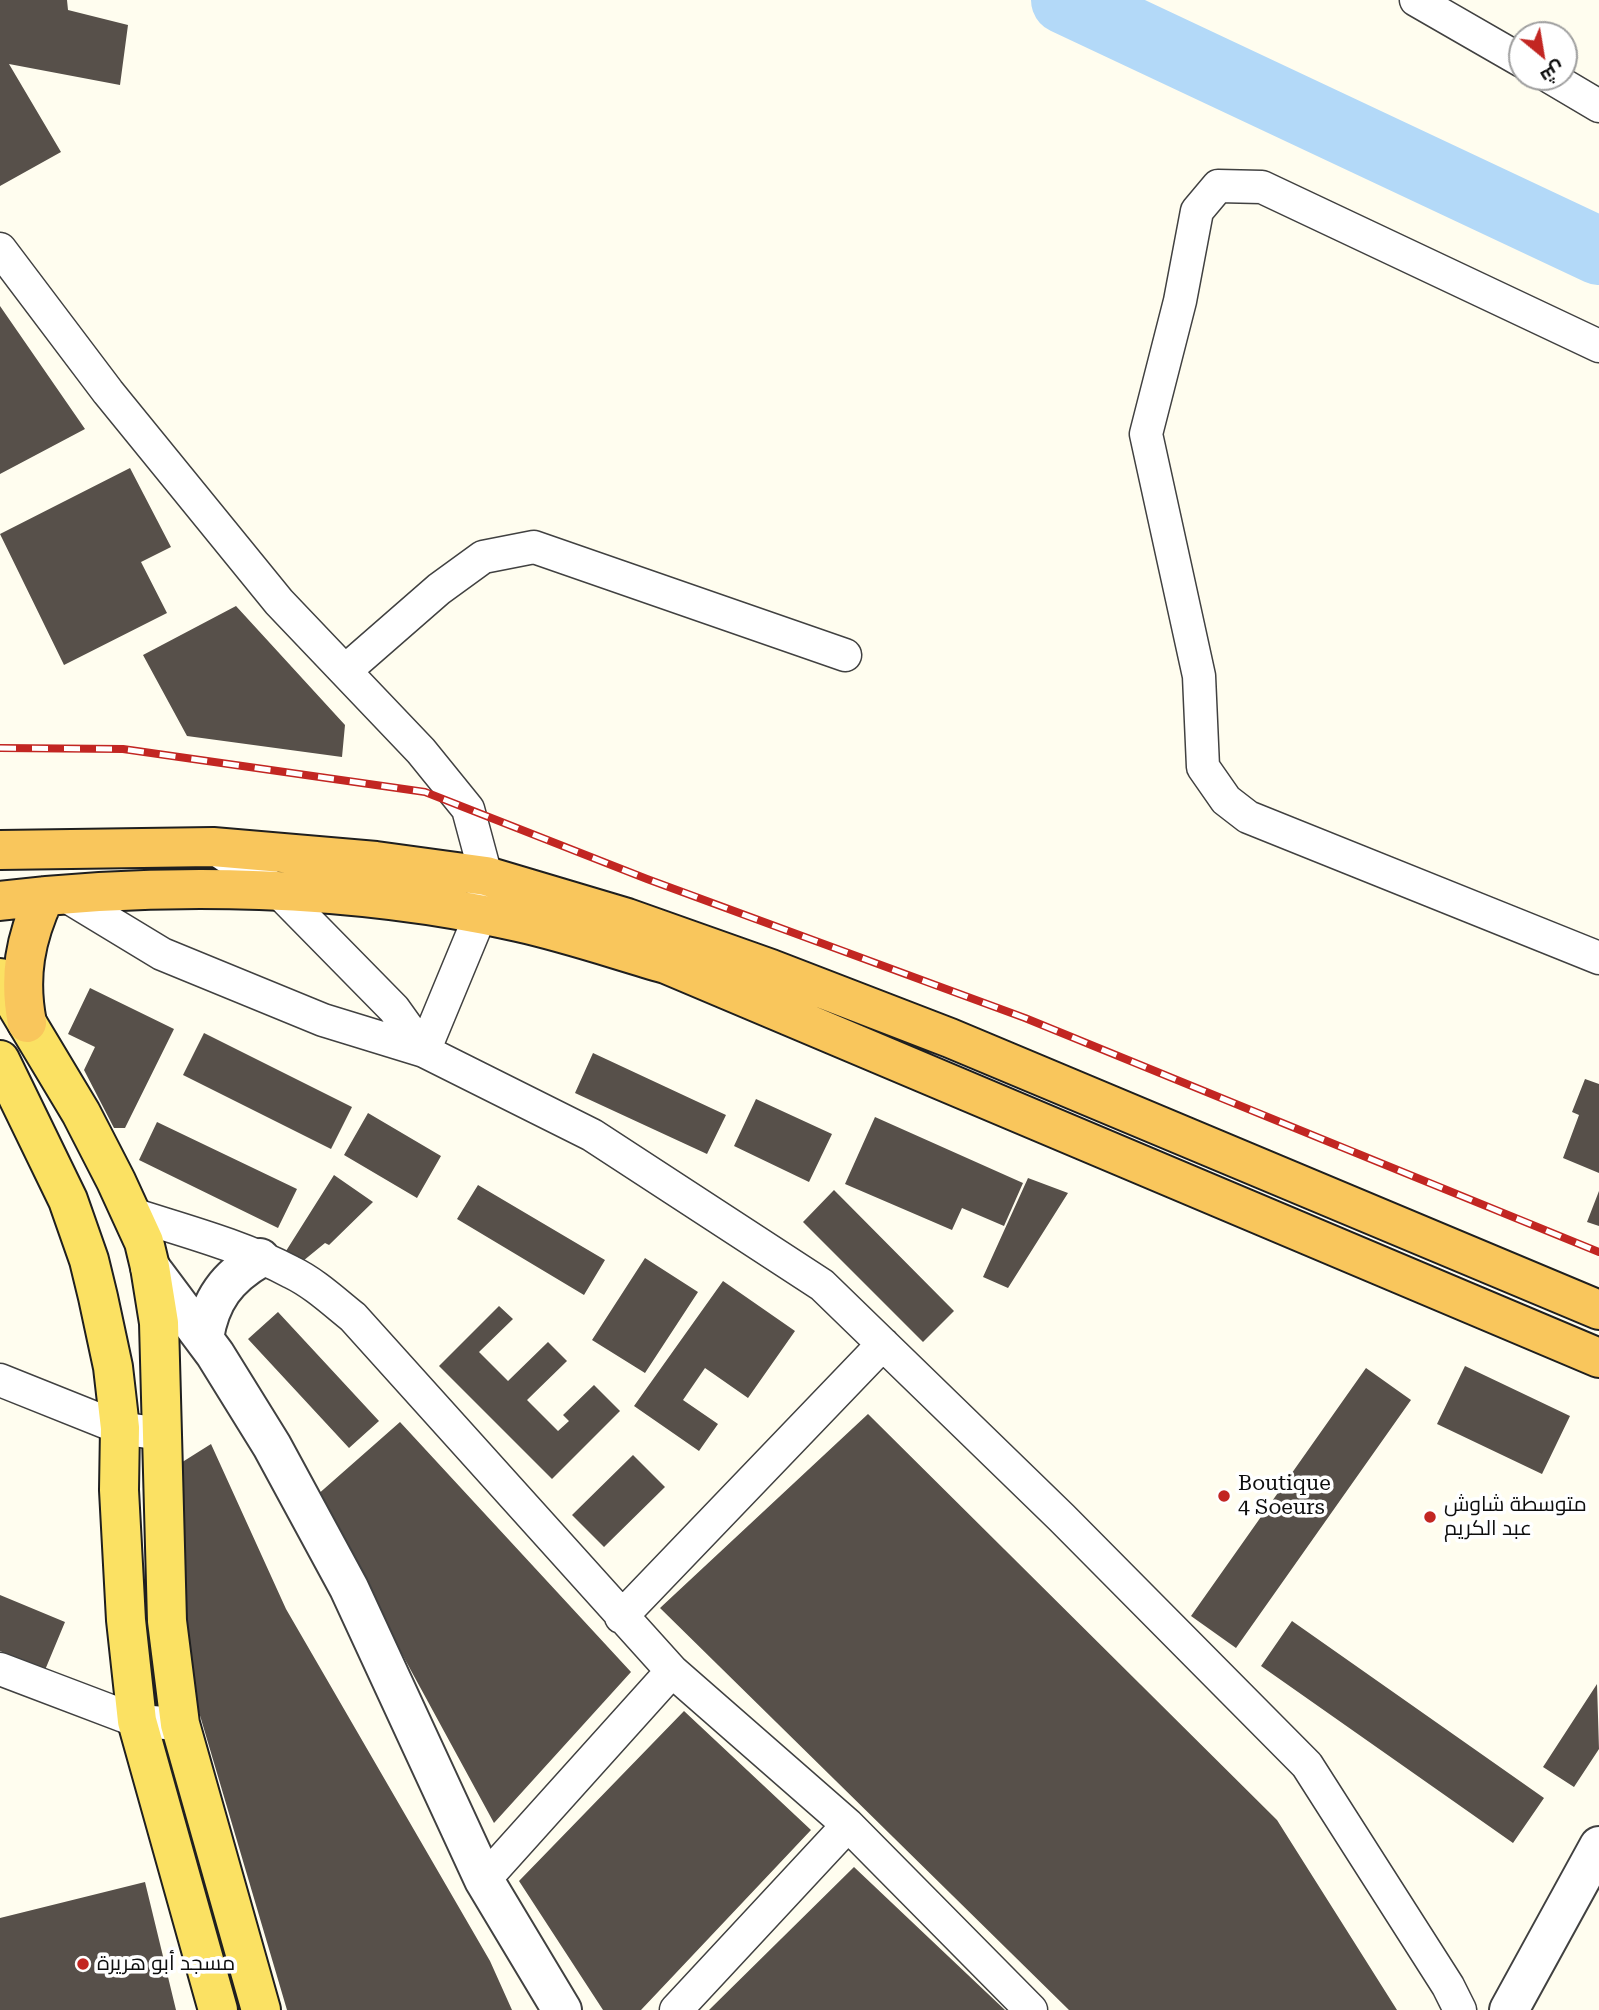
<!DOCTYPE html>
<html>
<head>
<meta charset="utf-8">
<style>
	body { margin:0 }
	#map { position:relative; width:1599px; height:2010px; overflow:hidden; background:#fffdef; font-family:"Roboto Serif",Cairo,serif }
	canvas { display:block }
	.north { position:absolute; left:1508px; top:21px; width:70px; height:70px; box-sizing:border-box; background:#fff; border:2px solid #9f9f9f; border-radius:50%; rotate:150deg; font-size:19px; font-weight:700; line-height:28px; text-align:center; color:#0e0e0e }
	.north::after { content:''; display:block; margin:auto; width:24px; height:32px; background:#c22622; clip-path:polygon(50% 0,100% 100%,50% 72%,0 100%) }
</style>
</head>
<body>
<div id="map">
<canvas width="1599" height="2010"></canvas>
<div class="north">ش</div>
</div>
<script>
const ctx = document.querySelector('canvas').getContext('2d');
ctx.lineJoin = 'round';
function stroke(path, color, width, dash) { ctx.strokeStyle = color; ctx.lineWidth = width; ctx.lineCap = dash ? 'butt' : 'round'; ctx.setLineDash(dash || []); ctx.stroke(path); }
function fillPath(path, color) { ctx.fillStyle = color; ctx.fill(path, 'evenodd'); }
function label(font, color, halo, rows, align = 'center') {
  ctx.font = font + ' "Roboto Serif",Cairo,serif'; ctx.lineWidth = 7; ctx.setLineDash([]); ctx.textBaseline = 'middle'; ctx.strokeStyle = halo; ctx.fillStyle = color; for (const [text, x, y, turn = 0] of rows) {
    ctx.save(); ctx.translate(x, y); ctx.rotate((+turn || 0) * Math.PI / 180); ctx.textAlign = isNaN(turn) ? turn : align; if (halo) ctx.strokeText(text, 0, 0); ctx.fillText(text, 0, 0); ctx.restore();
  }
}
stroke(new Path2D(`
	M 1065,0 L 1599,251`), '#b3d9f8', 68);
fillPath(new Path2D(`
	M 0,0 L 67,0 L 68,10 L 128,25 L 120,85 L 9,64 L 61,152 L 0,186 Z
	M 0,306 L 85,429 L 0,474 Z
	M 130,468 L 171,547 L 141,562 L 167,613 L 64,665 L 0,534 Z
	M 236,606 L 345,725 L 342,757 L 187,736 L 143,655 Z
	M 90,988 L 174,1029 L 125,1128 L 114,1128 L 84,1070 L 95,1047 L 68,1034 Z
	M 204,1033 L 352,1107 L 331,1149 L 183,1075 Z
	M 593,1053 L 726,1115 L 707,1154 L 575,1093 Z
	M 1585,1079 L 1599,1084 L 1599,1173 L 1563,1158 L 1579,1115 L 1572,1112 Z
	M 756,1099 L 832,1134 L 809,1182 L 734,1146 Z
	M 368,1113 L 441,1156 L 417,1198 L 344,1155 Z
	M 875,1117 L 1023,1183 L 1004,1226 L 962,1208 L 952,1230 L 845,1184 Z
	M 157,1122 L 297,1189 L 278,1228 L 139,1160 Z
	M 334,1175 L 373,1202 L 329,1245 L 325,1243 L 303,1261 L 286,1251 Z
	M 1028,1178 L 1068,1193 L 1008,1288 L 983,1277 Z
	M 478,1185 L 605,1260 L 584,1295 L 457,1219 Z
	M 834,1190 L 954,1311 L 923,1342 L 803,1222 Z
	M 1599,1191 L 1599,1226 L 1587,1222 Z
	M 645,1258 L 698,1292 L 645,1373 L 592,1340 Z
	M 723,1281 L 795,1331 L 748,1398 L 705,1368 L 683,1400 L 718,1424 L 699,1451 L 634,1406 Z
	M 499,1306 L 513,1319 L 479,1352 L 508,1381 L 548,1342 L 567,1361 L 527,1400 L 558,1431 L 569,1421 L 563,1415 L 594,1385 L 620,1411 L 552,1479 L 439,1366 Z
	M 278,1312 L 379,1421 L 349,1448 L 248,1339 Z
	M 1465,1366 L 1570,1416 L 1542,1474 L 1437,1424 Z
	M 1366,1368 L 1411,1400 L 1236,1648 L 1191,1616 Z
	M 868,1414 L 1277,1820 L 1397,2010 L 1069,2010 L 660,1608 Z
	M 400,1422 L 631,1672 L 494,1823 L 316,1496 Z
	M 211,1444 L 286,1609 L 490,1961 L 512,2010 L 287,2010 L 183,1658 L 176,1466 Z
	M 633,1455 L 665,1487 L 604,1547 L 572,1515 Z
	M 0,1595 L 65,1622 L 45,1670 L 0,1651 Z
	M 1292,1621 L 1544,1798 L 1513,1843 L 1261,1666 Z
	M 1597,1684 L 1599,1749 L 1574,1787 L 1543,1767 Z
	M 684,1711 L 811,1830 L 641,2010 L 603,2010 L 519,1881 Z
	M 854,1867 L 1005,2010 L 709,2010 Z
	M 145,1882 L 176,2010 L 0,2010 L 0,1918 Z`), '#57504a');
const minor = new Path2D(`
	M 1416,0 L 1522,61
	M 1550,77 L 1599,106
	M 0,249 L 108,392 L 279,602 L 421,751 L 468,809 L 486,876 L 480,916 L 424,1051 L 592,1135 L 822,1285 L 1062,1518 L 1307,1765 L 1448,1986 L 1460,2010
	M 1599,346 L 1262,187 L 1218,186 L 1197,211 L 1180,301 L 1146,434 L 1199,676 L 1203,767 L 1226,800 L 1248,817 L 1599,958
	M 345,671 L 439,589 L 483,557 L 534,547 L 845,655
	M 63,894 L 162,954 L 323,1020 L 424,1051 L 394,1009 L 279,892 L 213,847
	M 132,1214 C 185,1231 242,1246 291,1272 C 314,1283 333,1301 353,1317 L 672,1671 L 848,1825 L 1031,2010
	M 0,1380 L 120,1428 L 161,1434
	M 621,1617 L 883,1344
	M 0,1669 L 137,1721 L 180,1724
	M 484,1880 L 672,1671
	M 676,2010 L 848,1825`);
const tertiary = new Path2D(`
	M 150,1267 L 215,1354 L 272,1446 L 349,1588 L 484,1880 L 562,2010
	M 204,1338 C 210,1300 227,1277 260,1258
	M 1509,2010 L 1599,1846`);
const primary = new Path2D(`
	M 0,978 L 81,1113 L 116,1181 L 144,1242 L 150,1267 L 159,1323 L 167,1621 L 180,1724 L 261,2010
	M 0,1060 L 68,1200 L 89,1260 L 98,1297 L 113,1367 L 120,1428 L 119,1490 L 126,1620 L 137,1721 L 218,2010`);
const trunk = new Path2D(`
	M 0,850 L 213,847 L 376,861 L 486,876 L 627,918 L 771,969 L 950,1038 L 1599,1310
	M 0,901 C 167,881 353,885 518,922 C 568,933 617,950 666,964 L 1599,1358
	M 27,1023 C 18,977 25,938 45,896`);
stroke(minor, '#414141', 35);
stroke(tertiary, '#414141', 42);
stroke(primary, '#1f1f1f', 42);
stroke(trunk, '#1f1f1f', 42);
stroke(minor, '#fff', 32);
stroke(tertiary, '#fff', 38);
stroke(primary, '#fbe163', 38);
stroke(trunk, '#f9c65c', 38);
const rail = new Path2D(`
	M 0,748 L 123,749 L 425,792 L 647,879 L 1025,1018 L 1599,1252`);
stroke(rail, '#c22622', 8);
stroke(rail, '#fff', 5, [16]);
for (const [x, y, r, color] of [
	[1224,1496,7,"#c22622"],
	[1430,1517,7,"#c22622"],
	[83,1964,7,"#c22622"]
]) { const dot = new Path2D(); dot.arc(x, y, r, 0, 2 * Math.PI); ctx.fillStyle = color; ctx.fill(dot); stroke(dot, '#fff', 2.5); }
label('21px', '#0e0e0e', '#fff', [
	["Boutique",1238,1484],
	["4 Soeurs",1238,1508],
	["متوسطة شاوش",1444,1505],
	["عبد الكريم",1444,1529],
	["مسجد أبو هريرة",97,1964]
], 'left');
</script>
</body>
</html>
